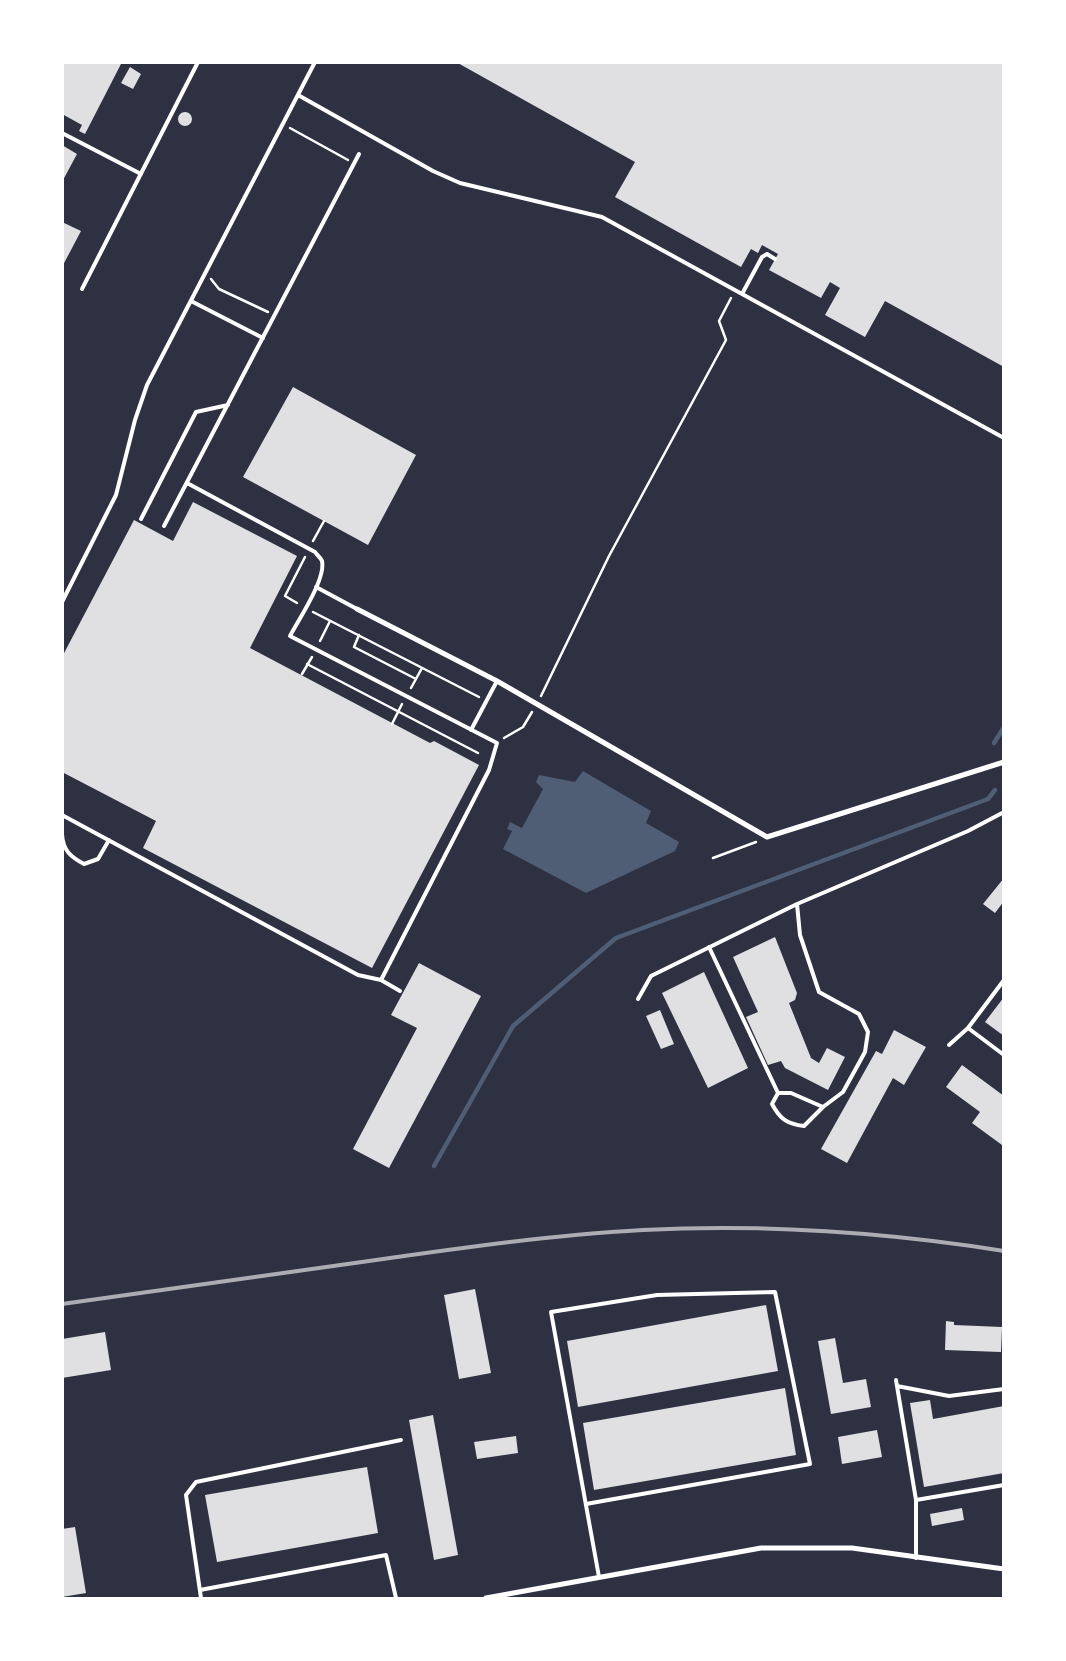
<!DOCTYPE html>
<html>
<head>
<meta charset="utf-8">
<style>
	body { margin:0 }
	#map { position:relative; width:1066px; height:1661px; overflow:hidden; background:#2d3142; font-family:"Varela Round",sans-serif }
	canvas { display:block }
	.frame { position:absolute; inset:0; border:64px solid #fff; pointer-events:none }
</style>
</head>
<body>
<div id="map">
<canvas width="1066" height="1661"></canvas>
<div class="frame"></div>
</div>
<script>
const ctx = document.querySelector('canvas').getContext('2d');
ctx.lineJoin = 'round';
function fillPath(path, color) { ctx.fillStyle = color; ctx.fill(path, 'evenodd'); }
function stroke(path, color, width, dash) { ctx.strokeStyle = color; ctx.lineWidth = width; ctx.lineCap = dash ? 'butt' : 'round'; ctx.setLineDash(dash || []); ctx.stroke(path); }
fillPath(new Path2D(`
	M 583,771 L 651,811 L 646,823 L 679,842 L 675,851 L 586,893 L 503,849 L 512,831 L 507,829 L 510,822 L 522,828 L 543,789 L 536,782 L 539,775 L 575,782 Z`), '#4f5d75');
stroke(new Path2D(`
	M 994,743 L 1004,727
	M 434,1166 L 513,1026 L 616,938 L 988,799 L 995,790`), '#4f5d75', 4.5);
fillPath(new Path2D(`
	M 62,62 L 122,62 L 85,134 L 79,131 L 82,125 L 62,114 Z
	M 456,62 L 1004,62 L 1004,367 L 885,301 L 865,337 L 825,315 L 840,288 L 830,282 L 821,298 L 769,270 L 778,254 L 762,245 L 758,253 L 751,249 L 741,267 L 615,197 L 635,162 Z
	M 130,67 L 141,74 L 133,89 L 121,83 Z
	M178 119a7 7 0 1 1 14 0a7 7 0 1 1-14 0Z
	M 62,145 L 77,154 L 62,182 Z
	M 62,222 L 81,231 L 62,267 Z
	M 293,387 L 416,455 L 368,545 L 243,477 Z
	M 193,502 L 297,556 L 250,648 L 430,743 L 434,741 L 479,765 L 372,968 L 143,848 L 156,821 L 62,772 L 62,657 L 134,520 L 173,541 Z
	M 1004,878 L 1004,901 L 995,913 L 983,904 Z
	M 775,937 L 797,993 L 795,1000 L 789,1003 L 811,1058 L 819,1063 L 827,1048 L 845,1057 L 828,1090 L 785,1068 L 781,1061 L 768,1065 L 746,1017 L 758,1012 L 733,957 Z
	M 419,963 L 481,996 L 389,1168 L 353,1149 L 417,1028 L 391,1015 Z
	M 704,972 L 748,1068 L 708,1088 L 662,993 Z
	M 1004,997 L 1004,1036 L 985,1022 Z
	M 660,1010 L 674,1044 L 661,1049 L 646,1016 Z
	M 894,1030 L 926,1047 L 904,1085 L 893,1078 L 847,1163 L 821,1149 L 876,1051 L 882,1054 Z
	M 962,1065 L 1004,1096 L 1002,1145 L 972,1123 L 980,1112 L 946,1087 Z
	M 475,1289 L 491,1373 L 459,1379 L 444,1295 Z
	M 766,1305 L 778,1371 L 578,1407 L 567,1341 Z
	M 946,1321 L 954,1322 L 954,1325 L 1002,1327 L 1001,1352 L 945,1350 Z
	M 105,1332 L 111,1370 L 62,1378 L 62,1339 Z
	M 835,1338 L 843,1383 L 866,1379 L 871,1407 L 831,1414 L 818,1341 Z
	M 785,1388 L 796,1455 L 594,1490 L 583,1423 Z
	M 930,1400 L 933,1419 L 1004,1406 L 1004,1473 L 924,1487 L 910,1403 Z
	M 433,1415 L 458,1555 L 434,1560 L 409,1420 Z
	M 877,1430 L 882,1457 L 842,1464 L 838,1437 Z
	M 516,1436 L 518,1453 L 477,1459 L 474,1442 Z
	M 367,1467 L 378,1533 L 217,1562 L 205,1495 Z
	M 962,1508 L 964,1520 L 932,1526 L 930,1514 Z
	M 75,1527 L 86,1593 L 62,1597 L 62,1529 Z`), '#e0e0e3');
stroke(new Path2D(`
	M 290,128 L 348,160
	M 211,279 L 219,289 L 268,312
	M 313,541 L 324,521
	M 297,603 L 285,596 L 305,557
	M 313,612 L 479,697
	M 359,635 L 354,647 L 416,679
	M 320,641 L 330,621
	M 307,664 L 478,753
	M 302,674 L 312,657
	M 411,688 L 422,668
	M 541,696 L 609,556 L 726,340 L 719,321 L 731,298
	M 392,724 L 402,704
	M 504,738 L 523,727 L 532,712
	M 713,858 L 756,842`), '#fff', 2.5);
stroke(new Path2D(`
	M 298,95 L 433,171 L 460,183 L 602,217 L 1004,438
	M 62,133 L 141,174
	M 82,289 L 198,62
	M 742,294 L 762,257 L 767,254 L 775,259
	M 191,301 L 263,338
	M 187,483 L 315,552 C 317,555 321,558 322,561 C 326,579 299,619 290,636 L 497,743 L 489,770 L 381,980
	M 141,519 L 196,412 L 228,405
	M 164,526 L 359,154
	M 316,587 L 357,609
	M 62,602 L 116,495 L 135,420 L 147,385 L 315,62
	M 471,730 L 497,681
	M 62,815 L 358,975 L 381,980 L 400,991
	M 62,834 C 63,851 71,857 84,864 L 98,859 L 109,840
	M 797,904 L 800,935 L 819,992 L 859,1014 L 868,1032 L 865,1052 L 843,1092 L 823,1107 L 791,1093 L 778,1093 L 772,1104 C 780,1119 787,1124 804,1126 L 823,1107
	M 709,947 L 778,1093
	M 638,999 L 651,976 L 797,904 L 968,831 L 1004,812
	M 968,1028 L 1004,1055
	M 949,1045 L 968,1028 L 1004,980
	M 896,1380 L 916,1500 L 916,1558
	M 897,1386 L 949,1396 L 1004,1389
	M 916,1500 L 1004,1485
	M 586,1504 L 810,1464 L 775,1292 L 657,1295 L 551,1312 L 599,1577
	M 200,1590 L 386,1555 L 396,1598
	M 201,1598 L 186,1495 L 196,1482 L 401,1440`), '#fff', 4);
stroke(new Path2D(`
	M 357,609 L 497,681 L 767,837 L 1004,762
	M 486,1598 L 761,1548 L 852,1548 L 1004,1569`), '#fff', 5);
stroke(new Path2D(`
	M 62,1304 C 165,1290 267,1275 369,1261 C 460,1248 551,1235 643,1230 C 764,1224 884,1232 1004,1251`), '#abadb3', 4);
</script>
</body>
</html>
